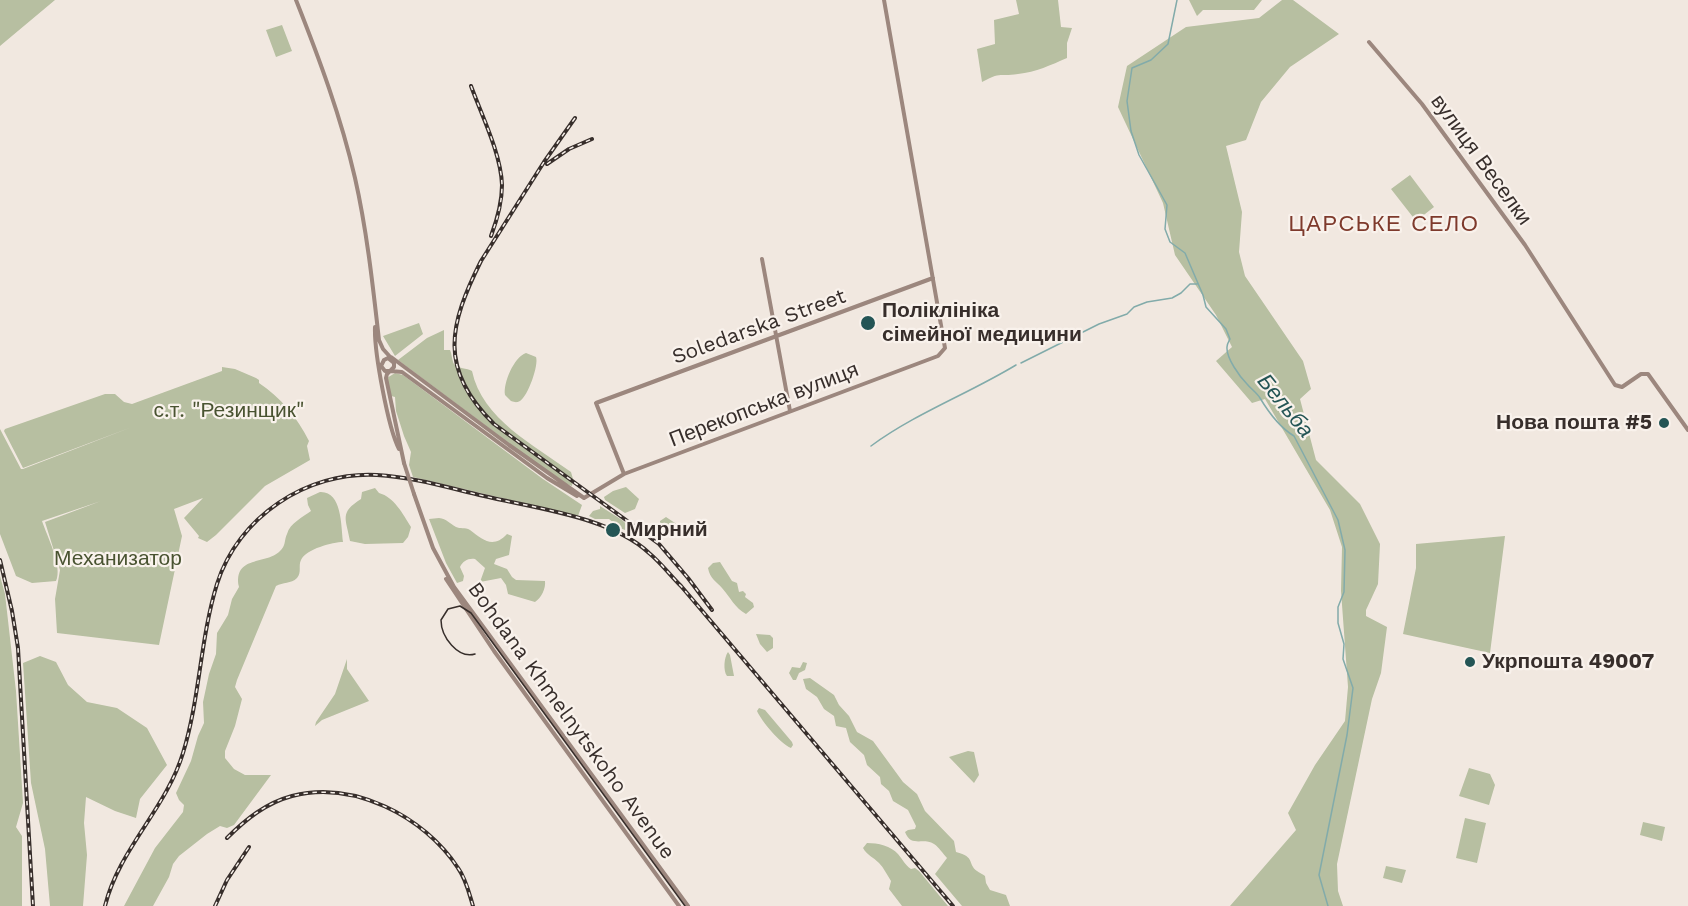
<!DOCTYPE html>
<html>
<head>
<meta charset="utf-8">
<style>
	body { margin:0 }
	canvas { display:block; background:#f1e8e0 }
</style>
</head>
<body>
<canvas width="1688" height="906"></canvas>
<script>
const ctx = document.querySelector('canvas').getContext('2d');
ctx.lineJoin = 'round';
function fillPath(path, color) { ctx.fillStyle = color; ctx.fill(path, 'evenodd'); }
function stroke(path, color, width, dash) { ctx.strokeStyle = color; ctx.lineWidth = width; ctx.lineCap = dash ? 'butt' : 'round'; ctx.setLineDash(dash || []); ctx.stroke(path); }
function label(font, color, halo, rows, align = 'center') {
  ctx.font = font + ' "Work Sans",sans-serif'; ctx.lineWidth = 4.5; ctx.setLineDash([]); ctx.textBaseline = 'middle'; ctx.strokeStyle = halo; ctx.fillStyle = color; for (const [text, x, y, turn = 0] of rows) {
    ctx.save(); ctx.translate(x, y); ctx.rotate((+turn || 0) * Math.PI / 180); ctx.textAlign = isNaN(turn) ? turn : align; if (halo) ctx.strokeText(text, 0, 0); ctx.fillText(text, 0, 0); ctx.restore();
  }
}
fillPath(new Path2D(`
	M 0,0 L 55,0 L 0,46 Z
	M 1016,0 L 1058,0 L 1061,27 L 1072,28 L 1067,43 L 1067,58 C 1051,65 1036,72 1018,74 C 999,77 1002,71 982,82 L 977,49 L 995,44 L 994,20 L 1019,14 Z
	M 1189,0 L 1262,0 L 1254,10 L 1203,10 L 1197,16 Z
	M 1282,0 L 1293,0 L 1339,34 L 1290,67 L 1261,102 L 1246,140 L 1226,146 L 1242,212 L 1239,252 L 1245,276 L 1303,361 L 1311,389 L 1300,399 L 1316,460 L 1360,504 L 1380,544 L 1378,584 L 1366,610 L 1366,616 L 1387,627 L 1381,673 L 1372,699 L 1337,864 L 1338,891 L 1343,906 L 1230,906 L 1296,830 L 1288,813 L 1315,765 L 1345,721 L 1348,687 L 1341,591 L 1342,547 L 1330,510 L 1265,399 L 1252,403 L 1216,361 L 1232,347 L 1216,315 L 1175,255 L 1163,203 L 1118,107 L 1127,66 L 1186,27 L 1259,18 Z
	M 282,25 L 292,51 L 276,57 L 266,30 Z
	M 1410,175 L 1434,207 L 1416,221 L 1391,189 Z
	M 419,323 L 423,334 L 395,356 L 383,336 Z
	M 444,330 L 444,350 L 450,350 C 452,354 452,361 454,364 C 458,369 467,368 472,371 C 482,419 534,445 571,472 L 573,479 L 572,486 L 561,482 L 398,360 L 427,338 Z
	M 526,353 L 536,357 C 539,365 528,396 520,401 C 516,403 515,402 511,401 L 505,395 C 503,383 514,357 526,353 Z
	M 222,367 L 235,369 L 256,378 L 259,380 L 259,383 C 281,398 297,417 309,441 L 307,446 L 310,460 L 265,486 L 216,535 L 207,542 L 198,538 L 199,536 L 184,518 L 203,498 L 174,509 L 182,536 L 159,645 L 57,633 L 55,599 L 60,570 L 45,522 L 101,501 L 42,521 C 47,536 63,567 56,581 L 32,583 L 16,576 L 0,534 L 0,429 L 21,469 L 23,469 L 132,427 L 23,468 L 4,431 L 5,429 L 105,394 L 115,394 L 124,402 L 132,404 L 222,371 Z
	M 395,373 L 403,375 L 543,479 L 582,505 L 578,516 L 413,477 L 409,465 L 411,452 L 404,436 L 396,411 L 395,397 L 391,396 L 387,378 Z
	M 626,487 L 639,499 L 635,509 L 625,513 L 605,500 L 604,497 L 613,491 Z
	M 375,488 L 379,493 C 394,497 403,514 411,527 L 408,537 L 403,543 L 365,544 L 350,541 C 346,518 339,513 361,499 L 362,492 Z
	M 320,492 C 342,491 341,525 343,542 C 333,542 306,549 301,560 C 298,566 302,572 297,578 C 291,584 283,582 276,586 L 237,680 L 235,687 L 242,699 L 235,726 L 225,751 L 225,758 L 234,769 L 245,775 L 271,775 L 234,825 L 227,828 L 220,826 L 207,834 L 179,856 L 173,864 L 169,877 L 153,906 L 124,906 L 155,848 L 183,812 L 184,805 L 179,800 L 176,793 L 191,761 L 198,736 L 204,723 L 203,702 L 209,674 L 216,654 L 217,633 L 228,615 L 232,599 L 239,587 C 233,555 267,565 280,551 C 286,546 284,540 287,534 C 290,523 303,517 311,511 L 308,505 L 307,498 Z
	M 600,506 L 622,520 L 633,530 L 630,532 L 620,528 L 609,519 L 595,519 L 589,516 L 593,511 L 600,509 Z
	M 666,517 L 681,527 L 676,535 L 669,535 L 660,525 L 660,521 Z
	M 439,518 C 447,519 449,523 456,527 C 460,529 465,527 470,530 C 483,540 493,549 507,534 L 512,536 L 509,555 L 496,559 L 494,564 L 507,569 L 512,577 L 516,580 L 545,581 C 546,589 541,598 535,602 L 508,594 L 506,585 L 501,578 L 480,582 L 485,568 L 475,559 C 468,558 463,561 460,567 L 464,576 L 463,581 L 457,583 L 446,563 L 429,519 Z
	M 1505,536 L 1490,653 L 1403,634 L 1416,568 L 1416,544 Z
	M 720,562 L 732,581 L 737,583 L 739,592 L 743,591 L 746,594 L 745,597 L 753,603 L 754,607 L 746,614 C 735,608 730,597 722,588 C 716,581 710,579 708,568 L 713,563 Z
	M 0,576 L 5,594 L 16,691 L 23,803 L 16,827 L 22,836 L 22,906 L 0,906 Z
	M 756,634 L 770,635 L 773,638 L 773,648 L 767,652 L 760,644 Z
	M 728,652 L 730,655 L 734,676 L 727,676 C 723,671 724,657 728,652 Z
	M 40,656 L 56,662 L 68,685 L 87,702 L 117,708 L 147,728 L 167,765 L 140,799 L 136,818 L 115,811 L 86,797 L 84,823 L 87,855 L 83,906 L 50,906 L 45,849 L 31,783 L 23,663 Z
	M 347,659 L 347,669 L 369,701 L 322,720 L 315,726 L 316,722 L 335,694 Z
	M 803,662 L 807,663 L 805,670 L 799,673 L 796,680 L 793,680 L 789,673 L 792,667 L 800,668 Z
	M 810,678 L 834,695 L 839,705 L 849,716 L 857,732 L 873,741 L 903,782 L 917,794 L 925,811 L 954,841 L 956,852 C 976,857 967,864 977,871 C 979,873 983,874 985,876 L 986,883 L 990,890 L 1006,895 L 1010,906 L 962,906 L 935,874 L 947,858 C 943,854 939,847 934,844 C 923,837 911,848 905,832 L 908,830 L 915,829 L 916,826 L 908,810 L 893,801 L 889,791 L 881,784 L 880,777 L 867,765 L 864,755 L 850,742 L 846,728 L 836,726 L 834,716 L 824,709 L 817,697 L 806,689 L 803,679 Z
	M 759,708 L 765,710 L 792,742 L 793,745 L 791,748 C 780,743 762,722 757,711 Z
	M 968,751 L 974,752 L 979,775 L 974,783 L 949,757 Z
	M 1469,768 L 1490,774 L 1495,785 L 1489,805 L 1459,796 Z
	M 1465,818 L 1486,823 L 1477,863 L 1456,858 Z
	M 1643,822 L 1665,827 L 1662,841 L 1640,835 Z
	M 867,843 C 878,843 891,846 898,854 C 903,860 905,865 911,869 L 915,868 L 919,871 L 948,906 L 902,906 L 889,889 L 891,881 C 887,875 884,868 879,863 C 873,857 867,855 863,848 Z
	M 1386,866 L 1406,870 L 1402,883 L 1383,878 Z`), '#b7bfa1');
stroke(new Path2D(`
	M 1177,0 L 1168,44 L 1151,60 L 1132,68 L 1127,101 L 1131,131 L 1139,155 L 1167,205 L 1165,229 L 1170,242 L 1185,253 L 1203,295 L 1206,307 L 1226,329 L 1230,339 C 1229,341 1227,344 1227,347 C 1226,358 1240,377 1247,384 C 1251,389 1257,393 1260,398 C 1269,413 1279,427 1294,436 L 1338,520 L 1345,550 L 1344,592 L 1338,607 L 1338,623 L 1344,644 L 1343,659 L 1353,688 L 1347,735 L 1319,875 L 1328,906
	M 1021,363 L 1099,324 L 1127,314 L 1134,307 L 1147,302 L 1172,298 L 1181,293 L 1190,284 L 1197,284
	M 871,446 C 916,413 968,394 1016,365`), '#82abaa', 1.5);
stroke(new Path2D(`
	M 296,0 C 319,58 341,117 355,178 C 367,231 373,287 379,340 L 383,349 L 392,359
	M 1369,42 L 1422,104 L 1525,245 L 1615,385 L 1622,387 L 1641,374 L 1648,374 L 1688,430
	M 762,259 L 790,411
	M 375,327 C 374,351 388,428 399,449
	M 391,357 L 509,445 L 584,498
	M 389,371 L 385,371 L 381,366 L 384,360 L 388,358 L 394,363 L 394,367 L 387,374 L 386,378 L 404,463
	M 391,371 L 402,372 L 547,478 L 577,496
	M 624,474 L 596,403 L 933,278
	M 414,494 L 433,548 L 454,587 L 688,906
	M 584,498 L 624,474 L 938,356 L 945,348 L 884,0
	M 446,579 L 494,651 L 679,906`), '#9c877e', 4);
stroke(new Path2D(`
	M 475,654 C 458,659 441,637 441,620 L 448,609 L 460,606 L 471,613 L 685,906`), '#372e2b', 1.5);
const rail = new Path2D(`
	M 471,86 C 482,116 501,154 502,185 C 502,203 497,220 491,236
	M 575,118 L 544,162 L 481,261 C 449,325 438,369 494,424 L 659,544 L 688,578 L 712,610
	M 547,164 L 569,149 L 592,139
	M 0,560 L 12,611 L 18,648 L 33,906
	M 227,838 C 246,819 266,803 292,796 C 353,780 424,816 458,868 C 466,879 469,893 473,906
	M 105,906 C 119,849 166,809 183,753 C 200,698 200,639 217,584 C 238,517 307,471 377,475 C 413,477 449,488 484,496 C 534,508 611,517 649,553 C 661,563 670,575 681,586 L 953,906
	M 215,906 L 227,880 L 249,847`);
stroke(rail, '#372e2b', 4);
stroke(rail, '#f9f2ec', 1.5, [4.5]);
stroke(new Path2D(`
	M 404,463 L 414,494`), '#9c877e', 4);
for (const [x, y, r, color] of [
	[868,323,8,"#245555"],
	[1664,423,6,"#245555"],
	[613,530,8,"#245555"],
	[1470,662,6,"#245555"]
]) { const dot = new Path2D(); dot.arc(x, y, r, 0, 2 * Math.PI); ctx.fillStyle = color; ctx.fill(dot); stroke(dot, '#f9f2ec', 2); }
label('21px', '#372e2b', '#f9f2ec', [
	["вулиця Веселки",1481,160,54],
	["Soledarska Street",759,327,-20],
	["Перекопська вулиця",764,405,-21],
	["Bohdana Khmelnytskoho Avenue",571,721,54]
]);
label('bold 21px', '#372e2b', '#f9f2ec', [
	["Поліклініка",882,311],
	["сімейної медицини",882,335],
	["Нова пошта #5",1652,423,"right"],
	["Мирний",626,530],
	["Укрпошта 49007",1482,662]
], 'left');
label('21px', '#495331', '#f9f2ec', [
	["с.т. \"Резинщик\"",229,411],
	["Механизатор",118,559]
]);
ctx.letterSpacing = '1.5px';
label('22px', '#7e3a2c', '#f9f2ec', [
	["ЦАРСЬКЕ СЕЛО",1384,225]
]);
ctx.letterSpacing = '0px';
label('italic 22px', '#245555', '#f9f2ec', [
	["Бельба",1285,406,51]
]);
</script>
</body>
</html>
